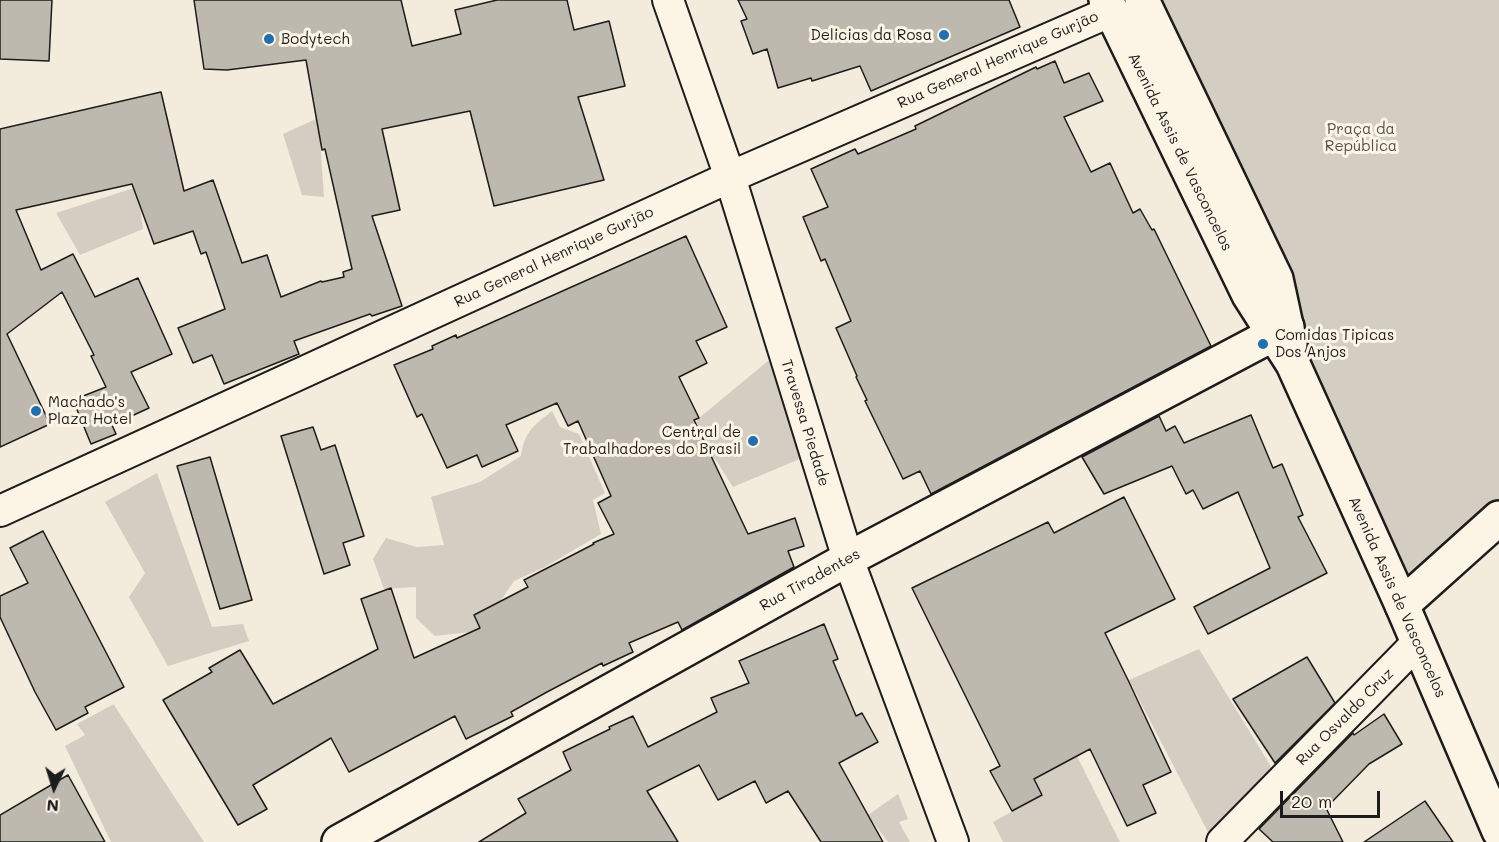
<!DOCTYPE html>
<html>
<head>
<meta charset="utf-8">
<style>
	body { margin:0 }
	#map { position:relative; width:1499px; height:842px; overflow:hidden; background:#f3ecdd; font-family:Mali,sans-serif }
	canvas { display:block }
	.north { position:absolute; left:24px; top:758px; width:60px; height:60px; -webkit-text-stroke:4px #fcf5e5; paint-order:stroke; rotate:184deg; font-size:16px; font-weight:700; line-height:24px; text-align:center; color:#1c1c1c }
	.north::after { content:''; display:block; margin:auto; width:21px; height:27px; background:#1c1c1c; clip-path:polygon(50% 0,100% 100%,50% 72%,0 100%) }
	.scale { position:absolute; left:1280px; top:791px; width:100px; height:27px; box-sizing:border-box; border:3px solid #1c1c1c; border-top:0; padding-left:8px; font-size:18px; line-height:21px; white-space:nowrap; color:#1c1c1c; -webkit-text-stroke:4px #fcf5e5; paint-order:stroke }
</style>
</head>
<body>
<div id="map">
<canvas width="1499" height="842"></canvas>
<div class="north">N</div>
<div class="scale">20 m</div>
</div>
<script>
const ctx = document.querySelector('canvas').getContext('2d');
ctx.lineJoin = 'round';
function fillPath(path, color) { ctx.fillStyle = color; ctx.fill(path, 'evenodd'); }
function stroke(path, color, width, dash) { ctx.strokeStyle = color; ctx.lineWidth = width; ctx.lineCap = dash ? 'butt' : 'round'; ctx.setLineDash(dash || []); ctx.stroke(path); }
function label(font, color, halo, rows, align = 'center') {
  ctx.font = font + ' Mali,sans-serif'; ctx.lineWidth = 6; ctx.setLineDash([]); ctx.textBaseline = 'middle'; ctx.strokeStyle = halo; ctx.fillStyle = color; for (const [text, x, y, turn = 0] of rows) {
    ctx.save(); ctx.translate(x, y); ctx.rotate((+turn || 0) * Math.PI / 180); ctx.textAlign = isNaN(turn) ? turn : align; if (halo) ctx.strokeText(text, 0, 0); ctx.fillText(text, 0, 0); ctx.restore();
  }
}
fillPath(new Path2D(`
	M 1142,0 L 1499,0 L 1499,514 L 1402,605 Z
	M 316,119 L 320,141 L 324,197 L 302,195 L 283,134 Z
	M 137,187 L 143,229 L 80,255 L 56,213 Z
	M 774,356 L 802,458 L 733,487 L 716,460 L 709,456 L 693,426 L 699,418 Z
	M 552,411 L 560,427 L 579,434 L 605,493 L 593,500 L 601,534 L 545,567 L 514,581 L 480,631 L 435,636 L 416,618 L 416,587 L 384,589 L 373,559 L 386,538 L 417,547 L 444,545 L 431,497 L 480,482 L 521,456 C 525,431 533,426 552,411 Z
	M 157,473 L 212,627 L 243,624 L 249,641 L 168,666 L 129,597 L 145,573 L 105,502 Z
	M 1199,649 L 1278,778 L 1211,838 L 1129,680 Z
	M 114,704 L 114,705 L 204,842 L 111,842 L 65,746 L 85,735 L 77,724 Z
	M 1074,750 L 1120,842 L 1003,842 L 993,822 L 1042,795 L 1033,778 Z
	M 898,794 L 908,819 L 899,822 L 910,842 L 888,842 L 868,815 Z`), '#d3cec1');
const building = new Path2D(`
	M 0,0 L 52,0 L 49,61 L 0,59 Z
	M 194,0 L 401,0 L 412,46 L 461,34 L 455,10 L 497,0 L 567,0 L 574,30 L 609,21 L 625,86 L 578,97 L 604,180 L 494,206 L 470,111 L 382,129 L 400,210 L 372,216 L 402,306 L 372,316 L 370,314 L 294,341 L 299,354 L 224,384 L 212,355 L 193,363 L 178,328 L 225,309 L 206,252 L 201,254 L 193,231 L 154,244 L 132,184 L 16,210 L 41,270 L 73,254 L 95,297 L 138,278 L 172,354 L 131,372 L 149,408 L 112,425 L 116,434 L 91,444 L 73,400 L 106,387 L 91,356 L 94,355 L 62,292 L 7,334 L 50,424 L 0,447 L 0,129 L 161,92 L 184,191 L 213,180 L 242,263 L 267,255 L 281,297 L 321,281 L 322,282 L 344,277 L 343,272 L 352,269 L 325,149 L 322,150 L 306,60 L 227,70 L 204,69 Z
	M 738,0 L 1009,0 L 1020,27 L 871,91 L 860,66 L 812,81 L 811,78 L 778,88 L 767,49 L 753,54 L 741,21 L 747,19 Z
	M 1055,61 L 1064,83 L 1089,73 L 1103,101 L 1064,117 L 1091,172 L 1110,163 L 1133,213 L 1140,209 L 1152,230 L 1154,229 L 1211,346 L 931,494 L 920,471 L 903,479 L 865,401 L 867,400 L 856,377 L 857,376 L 836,328 L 851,321 L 825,259 L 821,261 L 803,217 L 828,207 L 811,169 L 855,149 L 858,154 L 916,129 L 915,126 L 1036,67 L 1037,69 Z
	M 686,236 L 727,327 L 696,341 L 707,363 L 679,377 L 699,418 L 694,420 L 748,534 L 795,518 L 804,546 L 788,551 L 794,567 L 682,630 L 678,622 L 629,643 L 633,652 L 603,666 L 602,663 L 547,692 L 511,712 L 513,716 L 466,739 L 455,716 L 349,772 L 331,738 L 253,785 L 267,809 L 238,825 L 163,700 L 212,672 L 209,668 L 240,650 L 273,704 L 378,649 L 361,599 L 391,588 L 414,658 L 480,628 L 474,615 L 528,587 L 524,580 L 594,544 L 593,543 L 614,534 L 598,503 L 611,496 L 578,421 L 568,426 L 557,403 L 506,425 L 518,451 L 482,467 L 477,455 L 447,468 L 422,414 L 417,417 L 394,365 L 433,349 L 432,346 L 456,335 L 457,338 Z
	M 1251,415 L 1273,468 L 1282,464 L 1303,515 L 1298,517 L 1327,573 L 1208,634 L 1194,607 L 1270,568 L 1238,492 L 1203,509 L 1193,490 L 1186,494 L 1172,466 L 1104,494 L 1082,457 L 1159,416 L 1166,431 L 1175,426 L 1184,443 Z
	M 313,427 L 321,450 L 335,445 L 364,536 L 343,543 L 350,565 L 324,574 L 281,436 Z
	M 210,457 L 252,600 L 220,609 L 177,466 Z
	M 1124,497 L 1175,599 L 1105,633 L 1129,682 L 1171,772 L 1143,785 L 1156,813 L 1127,826 L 1090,749 L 1034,779 L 1042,795 L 1012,811 L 990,771 L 1000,766 L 912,588 L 1048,522 L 1054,533 Z
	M 43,531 L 124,687 L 85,707 L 88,713 L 56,730 L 35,692 L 0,617 L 0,596 L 28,583 L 10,548 Z
	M 824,624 L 838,659 L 833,661 L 856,716 L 862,713 L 878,742 L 839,763 L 883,842 L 821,842 L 788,791 L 766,803 L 755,781 L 718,800 L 699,765 L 647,791 L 678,842 L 479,842 L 526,813 L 518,799 L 571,770 L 563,752 L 610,729 L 609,727 L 633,716 L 648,747 L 717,712 L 711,698 L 749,683 L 739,661 Z
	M 1307,657 L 1335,703 L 1275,763 L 1233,699 Z
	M 1384,714 L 1402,744 L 1369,764 L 1326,808 L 1343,842 L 1273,842 L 1259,829 L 1353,733 L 1354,735 Z
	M 68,775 L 105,842 L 0,842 L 0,815 Z
	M 1425,801 L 1453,842 L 1364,842 Z`);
fillPath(building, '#beb9ae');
stroke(building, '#1c1c1c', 1.5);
const street = new Path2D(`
	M 668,0 L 730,177 L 848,559 L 953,842
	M 0,511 L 730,177 L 1112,11
	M 1222,842 L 1417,643`);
const secondary = new Path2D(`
	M 1402,605 L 1499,518
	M 339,842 L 848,559 L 1287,327`);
const primary = new Path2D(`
	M 1106,0 L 1249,295 L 1293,364 L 1402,605 L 1499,831
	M 1142,0 L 1276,279 L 1290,344`);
stroke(street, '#1c1c1c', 34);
stroke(secondary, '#1c1c1c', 38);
stroke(primary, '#1c1c1c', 38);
stroke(street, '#fcf5e5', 30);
stroke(secondary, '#fcf5e5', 33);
stroke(primary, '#fcf5e5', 33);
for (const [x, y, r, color] of [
	[944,35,6,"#1f6fb2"],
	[269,39,6,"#1f6fb2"],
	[1263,344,6,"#1f6fb2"],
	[36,411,6,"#1f6fb2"],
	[753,441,6,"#1f6fb2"]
]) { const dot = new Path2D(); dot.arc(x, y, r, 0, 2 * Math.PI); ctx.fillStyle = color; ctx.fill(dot); stroke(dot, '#fcf5e5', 2); }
label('15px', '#1c1c1c', '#fcf5e5', [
	["Delicias da Rosa",932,35,"right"],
	["Bodytech",281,39],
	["Comidas Tipicas",1275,335],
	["Dos Anjos",1275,352],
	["Machado's",48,402],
	["Plaza Hotel",48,419],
	["Central de",741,432,"right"],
	["Trabalhadores do Brasil",741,449,"right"]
], 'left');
label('15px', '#1c1c1c', '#fcf5e5', [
	["Rua General Henrique Gurjão",998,60,-24],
	["Avenida Assis de Vasconcelos",1180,152,64],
	["Rua General Henrique Gurjão",554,257,-25],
	["Travessa Piedade",805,423,73],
	["Rua Tiradentes",810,580,-29],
	["Avenida Assis de Vasconcelos",1397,597,66],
	["Rua Osvaldo Cruz",1345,717,-45]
]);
label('15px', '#53514e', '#fcf5e5', [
	["Praça da",1361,129],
	["República",1361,146]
]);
</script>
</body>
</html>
